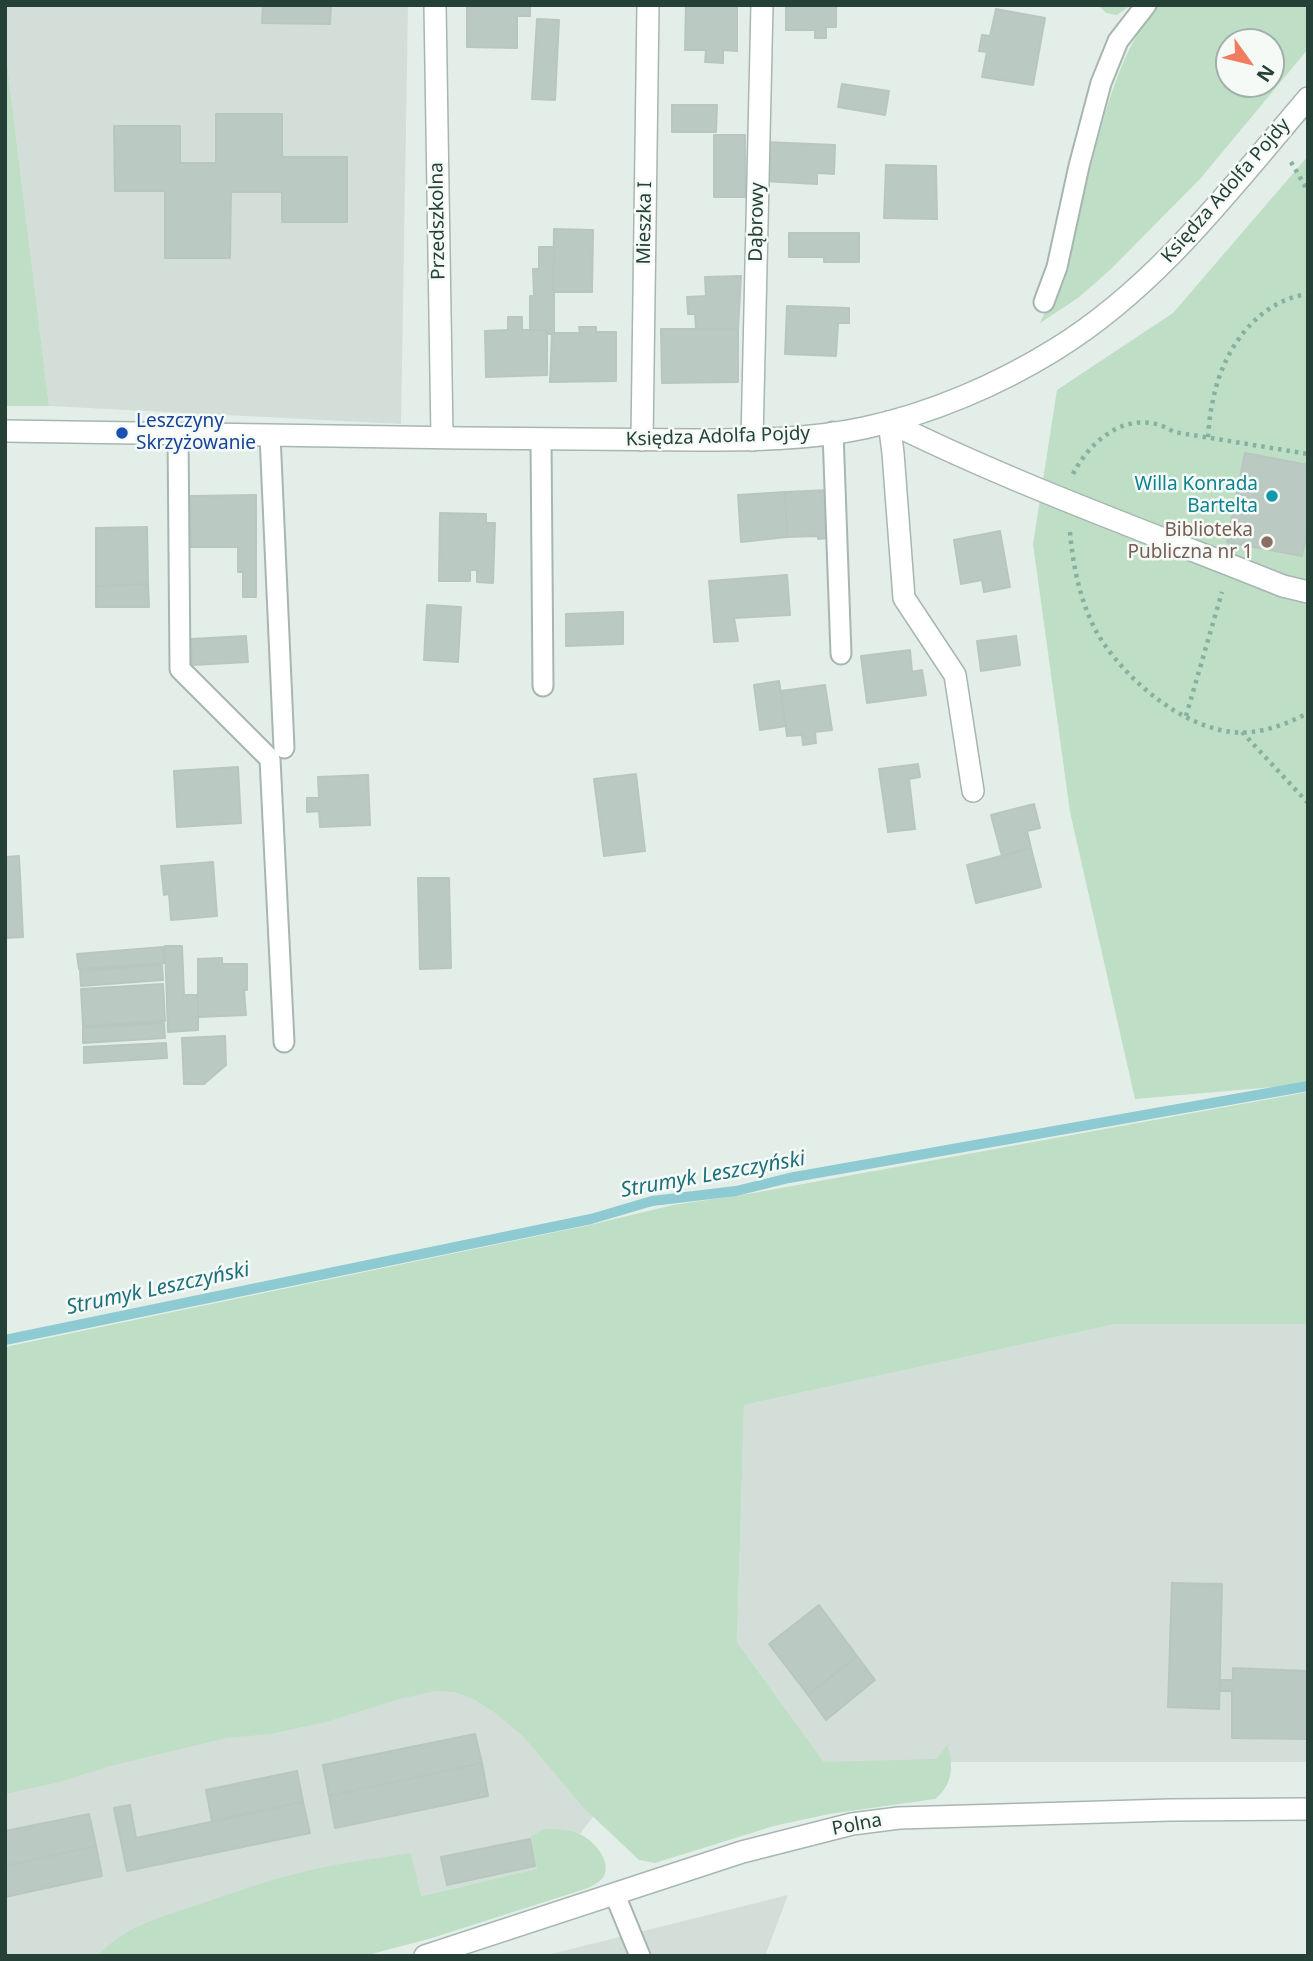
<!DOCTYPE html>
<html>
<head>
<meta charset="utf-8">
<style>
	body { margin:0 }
	#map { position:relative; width:1313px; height:1961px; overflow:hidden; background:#e4eee9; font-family:"Noto Sans",sans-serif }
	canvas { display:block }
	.frame { position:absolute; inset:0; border:7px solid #244037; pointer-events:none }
	.north { position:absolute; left:1215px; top:28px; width:70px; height:70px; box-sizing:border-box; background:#f5faf7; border:2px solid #a1b0aa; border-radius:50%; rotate:124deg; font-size:19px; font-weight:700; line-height:28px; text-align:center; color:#244037 }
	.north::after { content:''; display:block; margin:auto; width:24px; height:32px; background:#f17c5f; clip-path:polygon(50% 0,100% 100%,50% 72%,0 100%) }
</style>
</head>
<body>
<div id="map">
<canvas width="1313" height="1961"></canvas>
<div class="frame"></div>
<div class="north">N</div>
</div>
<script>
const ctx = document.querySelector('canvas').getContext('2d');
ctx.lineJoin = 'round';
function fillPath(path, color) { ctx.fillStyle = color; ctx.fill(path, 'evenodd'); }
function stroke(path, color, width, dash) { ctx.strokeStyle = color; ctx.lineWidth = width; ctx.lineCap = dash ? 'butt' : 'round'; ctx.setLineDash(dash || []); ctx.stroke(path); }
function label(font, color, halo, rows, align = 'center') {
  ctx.font = font + ' "Noto Sans",sans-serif'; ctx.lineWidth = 5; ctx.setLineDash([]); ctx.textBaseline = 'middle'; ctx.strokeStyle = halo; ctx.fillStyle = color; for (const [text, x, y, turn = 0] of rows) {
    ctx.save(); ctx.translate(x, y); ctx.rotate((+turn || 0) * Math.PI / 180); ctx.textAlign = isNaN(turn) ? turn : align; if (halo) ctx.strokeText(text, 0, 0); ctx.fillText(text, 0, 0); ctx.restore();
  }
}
fillPath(new Path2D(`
	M 5,5 L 408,5 L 401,424 L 49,406 L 7,63 Z
	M 1116,1324 L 1308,1324 L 1308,1762 L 824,1762 L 737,1642 L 744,1405 Z
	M 441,1680 L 490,1694 L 600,1808 L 580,1834 L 538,1869 L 420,1896 L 411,1854 L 115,1956 L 5,1956 L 5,1781 Z
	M 788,1895 L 765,1956 L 543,1956 Z`), '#d3ded8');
fillPath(new Path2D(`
	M 1098,5 L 1131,5 L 1117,15 L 1106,13 Z
	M 1158,5 L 1308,5 L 1308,49 L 1200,179 L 1110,270 L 1078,298 L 1040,323 C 1066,267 1080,206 1096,147 C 1109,98 1124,45 1158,5 ZM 1229,42 L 1271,42 L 1271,84 L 1229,84 Z
	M 5,38 L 7,63 L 49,406 L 5,406 Z
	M 1308,156 L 1308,1084 L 1135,1099 L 1070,812 L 1033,544 L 1057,390 L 1173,313 Z
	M 1308,1092 L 1308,1324 L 1116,1324 L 744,1405 L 737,1642 L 824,1762 L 937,1759 L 947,1745 C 954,1765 953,1785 935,1799 L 829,1814 L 774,1826 L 655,1863 L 639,1860 L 584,1808 L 523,1736 L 494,1712 L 472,1698 L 454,1692 L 435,1691 L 399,1699 L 326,1722 L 270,1734 L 226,1738 L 110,1766 L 59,1782 L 5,1794 L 5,1347 L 590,1225 L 673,1205 L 748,1194 Z
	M 545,1829 C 557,1829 568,1829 579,1834 C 592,1839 610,1858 605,1874 C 602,1881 594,1885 588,1888 L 432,1938 L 364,1956 L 98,1956 C 122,1928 158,1918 192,1907 C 226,1895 260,1883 295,1874 C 333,1864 372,1859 411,1853 L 421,1896 L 537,1869 L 531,1836 Z`), '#bedec5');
stroke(new Path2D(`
	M 5,1340 L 591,1219 L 652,1201 L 736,1191 L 789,1178 L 1308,1086`), '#8dcad2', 10);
const building = new Path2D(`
	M 263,5 L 331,5 L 330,24 L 262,23 Z
	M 467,5 L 530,5 L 530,16 L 517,16 L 517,48 L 467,47 Z
	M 686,5 L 737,5 L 737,51 L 723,50 L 723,63 L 705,62 L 706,50 L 685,50 Z
	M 836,5 L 836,27 L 826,27 L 826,38 L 815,38 L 815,30 L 786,30 L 786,6 Z
	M 996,9 L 1045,18 L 1033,85 L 982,77 L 987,52 L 979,51 L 982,35 L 990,36 Z
	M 537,19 L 559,20 L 555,100 L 532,99 Z
	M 842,84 L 889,91 L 885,115 L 838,107 Z
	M 672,105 L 717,105 L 716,132 L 672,132 Z
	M 216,114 L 282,114 L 282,157 L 347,157 L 347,222 L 282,222 L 282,192 L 231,192 L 230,258 L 165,258 L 165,191 L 115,191 L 114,126 L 180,126 L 180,163 L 216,163 Z
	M 714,135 L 745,135 L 745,197 L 714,197 Z
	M 765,142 L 835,145 L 834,174 L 817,173 L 817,184 L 763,181 Z
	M 886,165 L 936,166 L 937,219 L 884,218 Z
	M 554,229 L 593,230 L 592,292 L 553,292 Z
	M 789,233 L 859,233 L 859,262 L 824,262 L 824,257 L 789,257 Z
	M 539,247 L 554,247 L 554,334 L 547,334 L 547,330 L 530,330 L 530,296 L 534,296 L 533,269 L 539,269 Z
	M 741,276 L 738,329 L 696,329 L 695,314 L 688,314 L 687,297 L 706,296 L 705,277 Z
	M 787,306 L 849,308 L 849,323 L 838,323 L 836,356 L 785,354 Z
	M 508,317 L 522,317 L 522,330 L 547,330 L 547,375 L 486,377 L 485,331 L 508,330 Z
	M 579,327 L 596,327 L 596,332 L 616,332 L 616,381 L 550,382 L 552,333 L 580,333 Z
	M 661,329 L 738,329 L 738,382 L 662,383 Z
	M 1245,453 L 1308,465 L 1308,527 L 1302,556 L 1227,542 Z
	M 829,490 L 831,538 L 818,539 L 818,536 L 787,537 L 785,492 Z
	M 785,492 L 787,537 L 741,542 L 738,495 Z
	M 256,495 L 256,597 L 243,597 L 243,572 L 238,572 L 238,547 L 191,547 L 190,496 Z
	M 440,513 L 486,514 L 486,523 L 495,523 L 493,583 L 477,582 L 477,570 L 470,570 L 470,581 L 439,581 Z
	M 147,527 L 148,584 L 96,586 L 96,528 Z
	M 1000,531 L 1010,587 L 984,592 L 982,580 L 961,584 L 954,540 Z
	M 787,575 L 790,615 L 734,618 L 738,641 L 714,642 L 709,581 Z
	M 148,584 L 149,607 L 96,607 L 96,586 Z
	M 427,605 L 461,607 L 458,662 L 424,660 Z
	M 623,612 L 623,644 L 566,646 L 566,614 Z
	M 246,636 L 248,662 L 192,665 L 191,639 Z
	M 1016,636 L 1020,665 L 981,671 L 977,641 Z
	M 910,650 L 912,672 L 922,670 L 926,695 L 867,703 L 861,656 Z
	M 779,681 L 786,726 L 760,730 L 754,685 Z
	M 825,685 L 832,730 L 815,732 L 816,743 L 803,745 L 802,735 L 787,736 L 781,691 Z
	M 918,764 L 920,777 L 909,779 L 915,829 L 888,832 L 879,769 Z
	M 238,767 L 241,823 L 177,827 L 174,771 Z
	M 636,774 L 645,851 L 604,856 L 594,779 Z
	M 368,775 L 370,825 L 320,827 L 319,811 L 307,812 L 307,798 L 319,798 L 318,777 Z
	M 1034,804 L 1040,828 L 1027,831 L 1031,848 L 1002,856 L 991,815 Z
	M 1031,848 L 1041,887 L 976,903 L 967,865 Z
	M 19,856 L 23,937 L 5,938 L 5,857 Z
	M 213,862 L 217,916 L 171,920 L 169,894 L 164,895 L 161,866 Z
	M 418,878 L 449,878 L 451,968 L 420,969 Z
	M 165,946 L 182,946 L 184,995 L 198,995 L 198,1030 L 168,1032 Z
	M 163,947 L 164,963 L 79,969 L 77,954 Z
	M 222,958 L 222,964 L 247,964 L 247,990 L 244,990 L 246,1015 L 198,1017 L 198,959 Z
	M 162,965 L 163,980 L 81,986 L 80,971 Z
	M 163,984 L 165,1021 L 83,1026 L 81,989 Z
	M 164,1023 L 165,1038 L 83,1043 L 83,1028 Z
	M 225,1036 L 226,1065 L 204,1084 L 184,1084 L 182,1038 Z
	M 166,1043 L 167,1058 L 84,1063 L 84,1047 Z
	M 1172,1583 L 1222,1584 L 1219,1709 L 1168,1707 Z
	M 819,1605 L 857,1656 L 808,1695 L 769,1644 Z
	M 857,1656 L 875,1680 L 826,1720 L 808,1695 Z
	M 1233,1668 L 1308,1671 L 1308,1739 L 1232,1738 L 1232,1691 L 1219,1691 L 1220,1680 L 1233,1680 Z
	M 475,1734 L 482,1763 L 329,1796 L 323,1765 Z
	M 482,1763 L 488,1796 L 335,1828 L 329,1796 Z
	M 297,1771 L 303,1802 L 212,1821 L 206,1790 Z
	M 303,1802 L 310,1833 L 127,1871 L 114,1808 L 130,1805 L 136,1838 Z
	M 89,1814 L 96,1846 L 5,1866 L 5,1831 Z
	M 530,1839 L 535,1866 L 447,1885 L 441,1857 Z
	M 96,1846 L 102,1876 L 5,1897 L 5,1866 Z`);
fillPath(building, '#bac9c2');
stroke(building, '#b7c7c0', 2);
const service = new Path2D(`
	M 1044,302 L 1057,267 L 1079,166 L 1101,83 L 1118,41 L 1146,5
	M 833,432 L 841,654
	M 178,433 L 180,669 L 270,759 L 284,1042
	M 270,435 L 284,748
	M 541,439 L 543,686
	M 615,1895 L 640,1956`);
const pedestrian = new Path2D(`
	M 889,422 C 1016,485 1151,533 1283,586 L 1308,592`);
const minor = new Path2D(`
	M 435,5 L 442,437
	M 889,422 L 893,453 L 904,598 L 955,675 L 973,791
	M 642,440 L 648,5
	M 752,440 L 762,5
	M 425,1956 L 742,1852 L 852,1824 L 899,1818 L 1170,1810 L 1308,1809`);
const tertiary = new Path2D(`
	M 5,431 C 158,433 311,436 464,438 C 540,439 616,440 693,440 C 750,440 808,440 864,428 C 930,414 998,385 1056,349 C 1158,286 1231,188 1308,98`);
stroke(service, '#a7b6b0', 23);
stroke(pedestrian, '#a7b6b0', 24);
stroke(minor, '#a7b6b0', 24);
stroke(tertiary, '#a7b6b0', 24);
stroke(new Path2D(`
	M 1291,162 L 1308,191
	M 1208,437 C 1209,425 1210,412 1213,400 C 1222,352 1256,301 1308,294
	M 1073,474 C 1092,437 1133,406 1174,432 L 1308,454
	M 1070,532 C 1073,566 1080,601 1096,631 C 1123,679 1192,739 1252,732 C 1270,730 1291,722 1308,713
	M 1186,716 L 1222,592
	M 1242,732 L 1308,803`), '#85b1a1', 4.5, [3.5, 5]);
stroke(service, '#fff', 19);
stroke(pedestrian, '#fff', 21);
stroke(minor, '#fff', 21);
stroke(tertiary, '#fff', 21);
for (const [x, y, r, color] of [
	[122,433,7,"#1a4fb4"],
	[1272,496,7,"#0f9aa8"],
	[1267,542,7,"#8d6e63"]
]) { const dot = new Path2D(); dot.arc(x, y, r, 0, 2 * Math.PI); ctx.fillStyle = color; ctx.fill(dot); stroke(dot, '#f5faf7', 2.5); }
label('19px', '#244037', '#f5faf7', [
	["Księdza Adolfa Pojdy",1226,191,-49],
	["Przedszkolna",438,221,-91],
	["Dąbrowy",757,222,-89],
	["Mieszka I",645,223,-89],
	["Księdza Adolfa Pojdy",718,437,-2],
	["Polna",857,1825,-11]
]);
label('19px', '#164399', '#f5faf7', [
	["Leszczyny",136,422],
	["Skrzyżowanie",136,444]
], 'left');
label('19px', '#0d838f', '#f5faf7', [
	["Willa Konrada",1258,485],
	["Bartelta",1258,507]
], 'right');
label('19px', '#785e54', '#f5faf7', [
	["Biblioteka",1253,531],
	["Publiczna nr 1",1253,553]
], 'right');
label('italic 21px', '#1d707c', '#f5faf7', [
	["Strumyk Leszczyński",713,1175,-10],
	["Strumyk Leszczyński",158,1289,-12]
]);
</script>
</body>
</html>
